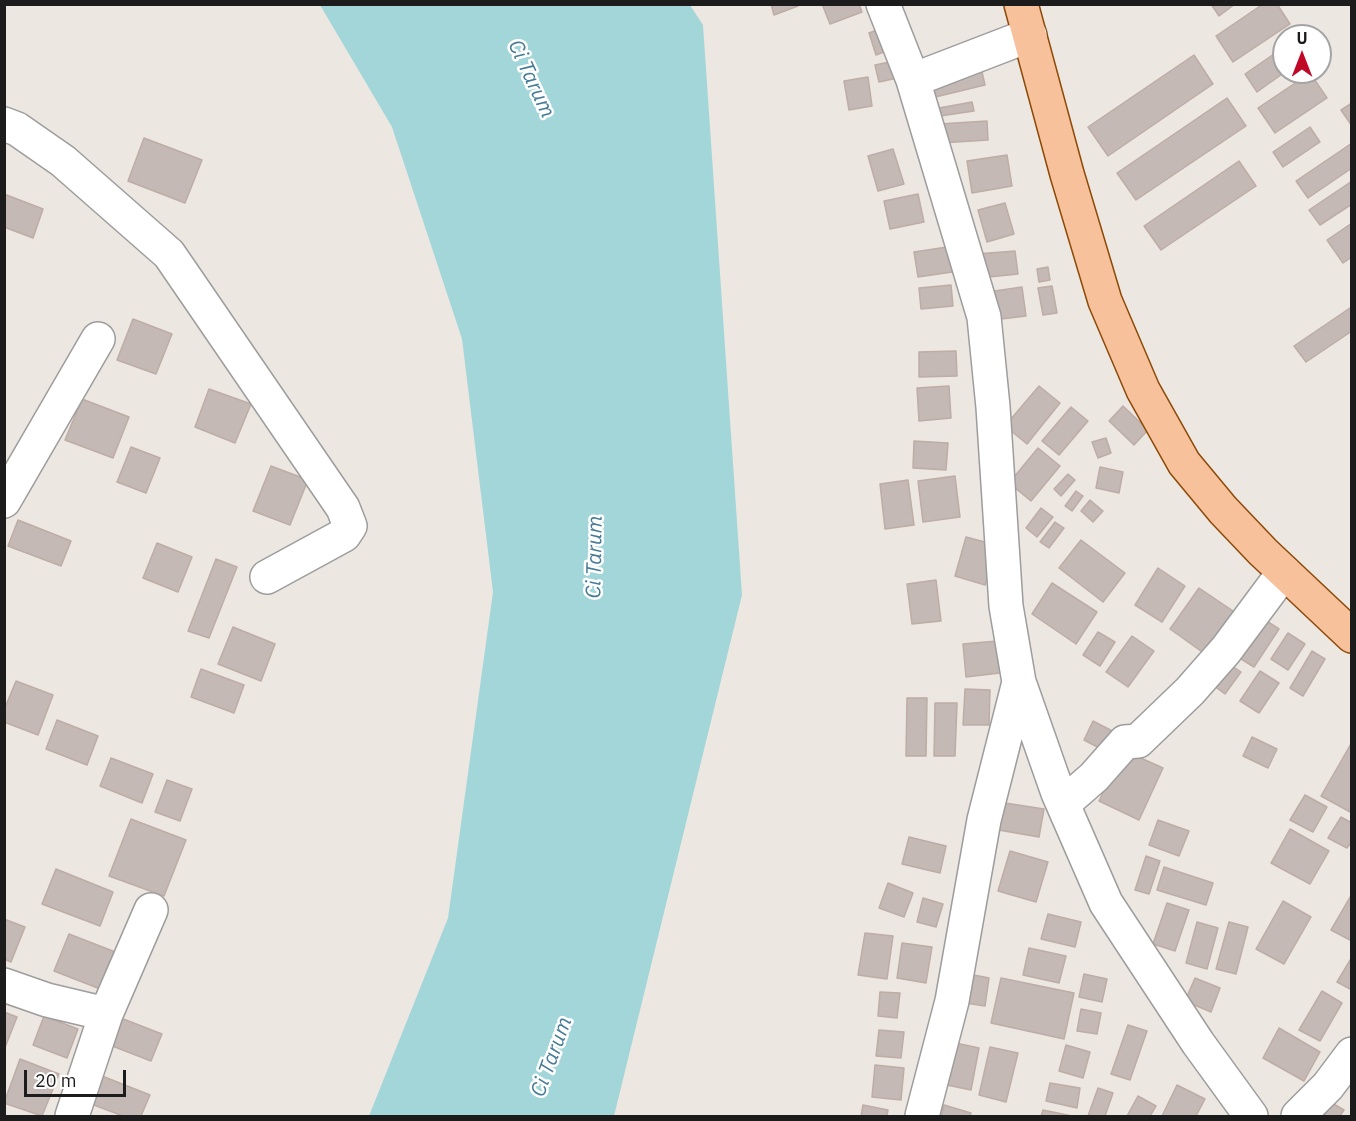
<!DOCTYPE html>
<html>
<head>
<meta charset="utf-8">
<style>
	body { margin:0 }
	#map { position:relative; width:1356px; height:1121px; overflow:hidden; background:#ede7e2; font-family:"IBM Plex Sans",sans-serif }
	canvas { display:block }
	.frame { position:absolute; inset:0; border:6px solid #1c1c1c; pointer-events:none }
	.north { position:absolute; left:1272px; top:24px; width:60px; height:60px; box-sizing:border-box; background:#fff; border:2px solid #a4a4a4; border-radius:50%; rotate:0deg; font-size:16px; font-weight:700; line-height:24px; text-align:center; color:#1c1c1c }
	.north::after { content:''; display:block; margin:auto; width:21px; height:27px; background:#bf0927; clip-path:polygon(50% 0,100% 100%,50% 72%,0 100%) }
	.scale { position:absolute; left:24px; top:1070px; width:102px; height:27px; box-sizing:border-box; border:3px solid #1c1c1c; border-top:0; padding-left:8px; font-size:18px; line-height:21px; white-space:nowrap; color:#1c1c1c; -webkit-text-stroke:4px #fff; paint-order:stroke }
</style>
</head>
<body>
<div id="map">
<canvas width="1356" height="1121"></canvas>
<div class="frame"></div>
<div class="north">U</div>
<div class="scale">20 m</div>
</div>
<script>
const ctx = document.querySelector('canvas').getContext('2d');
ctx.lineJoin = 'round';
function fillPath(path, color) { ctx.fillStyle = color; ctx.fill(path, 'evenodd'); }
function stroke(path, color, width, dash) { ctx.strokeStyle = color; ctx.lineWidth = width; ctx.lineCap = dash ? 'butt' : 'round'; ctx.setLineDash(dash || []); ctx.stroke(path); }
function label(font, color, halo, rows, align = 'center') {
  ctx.font = font + ' "IBM Plex Sans",sans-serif'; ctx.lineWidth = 5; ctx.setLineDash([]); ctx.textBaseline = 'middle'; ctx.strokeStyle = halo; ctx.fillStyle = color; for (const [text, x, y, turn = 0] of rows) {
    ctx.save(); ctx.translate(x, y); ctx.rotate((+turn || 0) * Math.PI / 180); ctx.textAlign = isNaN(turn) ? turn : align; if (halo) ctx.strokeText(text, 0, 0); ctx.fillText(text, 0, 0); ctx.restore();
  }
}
fillPath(new Path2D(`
	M 320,5 L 690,5 L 703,25 L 742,595 L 614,1116 L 369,1116 L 448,918 L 493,592 L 462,339 L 392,127 Z`), '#a3d6d9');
const building = new Path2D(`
	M 771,4 L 798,4 L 798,6 L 774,15 Z
	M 822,4 L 859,4 L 862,12 L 830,24 Z
	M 1211,4 L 1235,4 L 1219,16 Z
	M 1263,4 L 1277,4 L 1290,24 L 1233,62 L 1216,36 Z
	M 890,25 L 897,47 L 876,55 L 869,33 Z
	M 1284,47 L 1285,72 L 1257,92 L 1245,74 Z
	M 1194,55 L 1213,84 L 1108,156 L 1088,127 Z
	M 904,59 L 907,76 L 879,82 L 875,65 Z
	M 980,63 L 985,85 L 927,99 L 922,77 Z
	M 1310,73 L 1327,98 L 1275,133 L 1258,108 Z
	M 868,77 L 872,106 L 849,110 L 844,81 Z
	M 1227,98 L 1246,126 L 1136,200 L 1117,173 Z
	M 972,102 L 974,111 L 940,116 L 939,108 Z
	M 1352,103 L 1352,126 L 1341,110 Z
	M 987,121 L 988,140 L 940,143 L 939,124 Z
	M 1310,127 L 1320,142 L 1283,167 L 1273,152 Z
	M 144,138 L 202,160 L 185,203 L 128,181 Z
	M 1352,143 L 1352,168 L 1308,198 L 1296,181 Z
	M 893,149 L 904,184 L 878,191 L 868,156 Z
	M 1007,155 L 1012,186 L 972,193 L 967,161 Z
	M 1239,161 L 1256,186 L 1161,250 L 1144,226 Z
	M 1352,181 L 1352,204 L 1320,225 L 1309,210 Z
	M 4,194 L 43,209 L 33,238 L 4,227 Z
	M 918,194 L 924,222 L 890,229 L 884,201 Z
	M 1005,203 L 1014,234 L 987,242 L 978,210 Z
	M 1352,223 L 1352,257 L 1343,263 L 1327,240 Z
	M 947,247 L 952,272 L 918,277 L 914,252 Z
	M 1015,251 L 1018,274 L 979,278 L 976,254 Z
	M 1048,267 L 1050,280 L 1039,282 L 1037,269 Z
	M 951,285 L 953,306 L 921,309 L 919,288 Z
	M 1052,286 L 1057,313 L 1043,315 L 1038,288 Z
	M 1022,287 L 1026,316 L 985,321 L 981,293 Z
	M 1350,308 L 1352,311 L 1352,331 L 1306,362 L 1294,346 Z
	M 133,319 L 172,334 L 156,374 L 117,360 Z
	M 956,351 L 957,376 L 919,377 L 919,352 Z
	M 949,386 L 951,418 L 919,421 L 917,388 Z
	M 1039,386 L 1060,403 L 1027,444 L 1005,426 Z
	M 209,389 L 251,404 L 235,443 L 195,427 Z
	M 82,399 L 129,417 L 113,458 L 65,440 Z
	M 1123,406 L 1148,430 L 1134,445 L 1109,421 Z
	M 1071,407 L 1088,421 L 1059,455 L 1042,441 Z
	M 1106,438 L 1111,453 L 1098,458 L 1092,442 Z
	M 914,441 L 948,443 L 946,470 L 913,468 Z
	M 131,447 L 160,458 L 146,493 L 117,482 Z
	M 1038,448 L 1060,466 L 1031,501 L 1009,483 Z
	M 271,466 L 308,480 L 290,525 L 253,511 Z
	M 1100,467 L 1123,472 L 1119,493 L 1096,488 Z
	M 1068,474 L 1075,480 L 1061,496 L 1054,489 Z
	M 955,476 L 960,517 L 923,522 L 918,481 Z
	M 908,480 L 914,525 L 885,529 L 880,484 Z
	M 1076,491 L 1083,496 L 1072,511 L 1065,506 Z
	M 1090,500 L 1103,511 L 1093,522 L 1081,511 Z
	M 1041,508 L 1053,517 L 1037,537 L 1026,528 Z
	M 18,520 L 71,541 L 61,566 L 8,546 Z
	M 1055,522 L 1064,528 L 1049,548 L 1040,542 Z
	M 966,537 L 996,545 L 985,585 L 955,576 Z
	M 1081,540 L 1125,573 L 1103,602 L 1059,568 Z
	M 157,543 L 192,557 L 178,592 L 143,578 Z
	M 216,559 L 237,567 L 209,638 L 188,631 Z
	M 1158,568 L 1185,586 L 1162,622 L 1135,605 Z
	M 936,580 L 941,621 L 912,624 L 907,584 Z
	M 1052,583 L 1097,612 L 1076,644 L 1032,614 Z
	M 1199,588 L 1242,617 L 1212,659 L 1170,629 Z
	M 1259,616 L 1279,629 L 1254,667 L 1233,654 Z
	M 233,627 L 275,644 L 261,681 L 218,664 Z
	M 1098,632 L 1115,642 L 1100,666 L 1083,655 Z
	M 1288,633 L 1305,644 L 1288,670 L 1271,659 Z
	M 1132,636 L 1154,651 L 1128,687 L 1106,672 Z
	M 997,641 L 1000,673 L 966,677 L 963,644 Z
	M 1312,651 L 1325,659 L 1303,696 L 1290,688 Z
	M 1222,659 L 1241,672 L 1225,694 L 1206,680 Z
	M 201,669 L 244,685 L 234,713 L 191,697 Z
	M 1260,671 L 1279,683 L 1259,713 L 1240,701 Z
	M 16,681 L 53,695 L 38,735 L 4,722 L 4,710 Z
	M 965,689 L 990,690 L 989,725 L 963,725 Z
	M 907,698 L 927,698 L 926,756 L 906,756 Z
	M 935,703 L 957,703 L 955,756 L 934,756 Z
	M 57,720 L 98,736 L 87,765 L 46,749 Z
	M 1093,721 L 1118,734 L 1107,752 L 1084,740 Z
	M 1252,737 L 1277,749 L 1268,768 L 1243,756 Z
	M 1352,742 L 1352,813 L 1321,796 Z
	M 1123,750 L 1163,768 L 1139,820 L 1099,801 Z
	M 111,758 L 153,774 L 142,803 L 100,786 Z
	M 167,780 L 192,789 L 180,821 L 155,812 Z
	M 1305,795 L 1327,807 L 1313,832 L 1290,820 Z
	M 992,801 L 1044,809 L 1039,837 L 987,828 Z
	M 1341,817 L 1352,823 L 1352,841 L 1347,848 L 1328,838 Z
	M 131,819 L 186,840 L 164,896 L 109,876 Z
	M 1158,820 L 1189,831 L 1179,856 L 1149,845 Z
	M 1290,829 L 1329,851 L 1310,884 L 1271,863 Z
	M 909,837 L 946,846 L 940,873 L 902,864 Z
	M 1010,851 L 1048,862 L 1036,902 L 998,891 Z
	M 1146,856 L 1160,861 L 1149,894 L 1135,890 Z
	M 1164,867 L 1213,883 L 1206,905 L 1157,890 Z
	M 56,869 L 113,892 L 100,926 L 42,904 Z
	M 888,883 L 913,893 L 904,917 L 879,908 Z
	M 1352,894 L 1352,937 L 1350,940 L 1331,930 Z
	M 923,898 L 943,904 L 936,927 L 917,922 Z
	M 1283,901 L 1311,917 L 1284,964 L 1256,949 Z
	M 1167,903 L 1189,910 L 1175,951 L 1153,944 Z
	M 1048,914 L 1081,922 L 1075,947 L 1041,939 Z
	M 4,919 L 25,927 L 11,962 L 4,959 Z
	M 1197,922 L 1218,928 L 1207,969 L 1186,963 Z
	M 1229,922 L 1248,927 L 1236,974 L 1216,969 Z
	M 865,933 L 893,936 L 887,979 L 858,975 Z
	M 69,934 L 123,955 L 108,992 L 54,971 Z
	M 902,943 L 932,947 L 926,983 L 897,978 Z
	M 1029,948 L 1066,956 L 1059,983 L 1023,975 Z
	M 1352,957 L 1352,990 L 1337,982 Z
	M 964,973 L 989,978 L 985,1006 L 959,1002 Z
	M 1084,974 L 1107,979 L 1102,1002 L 1079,997 Z
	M 1001,978 L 1074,993 L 1064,1039 L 991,1023 Z
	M 1195,978 L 1220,988 L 1211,1012 L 1185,1001 Z
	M 1322,991 L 1342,1003 L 1320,1041 L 1299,1030 Z
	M 880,992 L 900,993 L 897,1018 L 878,1016 Z
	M 1081,1009 L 1101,1013 L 1097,1034 L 1077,1031 Z
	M 4,1012 L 17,1017 L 4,1050 Z
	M 113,1015 L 162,1034 L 151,1061 L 102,1042 Z
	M 44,1016 L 78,1029 L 67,1058 L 33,1045 Z
	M 1128,1025 L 1147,1031 L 1130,1080 L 1111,1074 Z
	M 1279,1028 L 1320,1052 L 1304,1081 L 1263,1058 Z
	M 879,1030 L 904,1032 L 901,1058 L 876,1056 Z
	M 946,1041 L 979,1048 L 971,1090 L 937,1083 Z
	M 1066,1045 L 1090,1052 L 1083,1078 L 1059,1071 Z
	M 990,1047 L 1018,1053 L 1006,1102 L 979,1095 Z
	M 20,1059 L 59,1074 L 42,1116 L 4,1103 Z
	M 875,1065 L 904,1068 L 901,1100 L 872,1097 Z
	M 97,1074 L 150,1095 L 141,1116 L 123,1116 L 86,1102 Z
	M 1050,1083 L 1080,1088 L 1077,1108 L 1046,1101 Z
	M 1177,1085 L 1205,1099 L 1196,1116 L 1162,1116 Z
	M 1098,1088 L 1113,1093 L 1105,1116 L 1088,1116 Z
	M 1138,1096 L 1156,1106 L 1150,1116 L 1127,1116 Z
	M 1320,1096 L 1344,1110 L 1340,1116 L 1308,1116 Z
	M 863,1105 L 888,1110 L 887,1116 L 861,1116 Z
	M 944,1105 L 971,1113 L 970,1116 L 941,1116 Z
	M 1043,1110 L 1072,1116 L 1041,1116 Z`);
fillPath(building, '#c4b9b5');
stroke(building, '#beaca5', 1.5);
const minor = new Path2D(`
	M 883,4 L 913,80 L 984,317 L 993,407 L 1006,606 L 1019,682 L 984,820 L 952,1001 L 922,1116
	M 913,80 L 1030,35
	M 4,124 L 17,129 L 63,161 L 169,254 L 343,508 L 350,526 L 344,535 L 267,577
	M 4,501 L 98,339
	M 1019,682 L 1058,793 L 1106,903 L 1198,1043 L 1251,1116
	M 1063,804 L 1094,777 L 1125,742 L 1138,741 L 1190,691 L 1226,650 L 1284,572
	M 4,985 L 47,1000 L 106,1014
	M 72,1116 L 106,1014 L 151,910
	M 1298,1116 L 1328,1086 L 1352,1054`);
const major = new Path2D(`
	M 1021,4 L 1067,174 L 1105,301 L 1143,390 L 1184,463 L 1223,510 L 1263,552 L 1352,636`);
stroke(minor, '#9d9d9d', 36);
stroke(major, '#8d4a06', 36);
stroke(minor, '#fff', 33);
stroke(major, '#f7c19c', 33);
label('italic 21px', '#477c97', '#fff', [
	["Ci Tarum",531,79,65],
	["Ci Tarum",595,557,-89],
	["Ci Tarum",552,1057,-70]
]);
</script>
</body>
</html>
